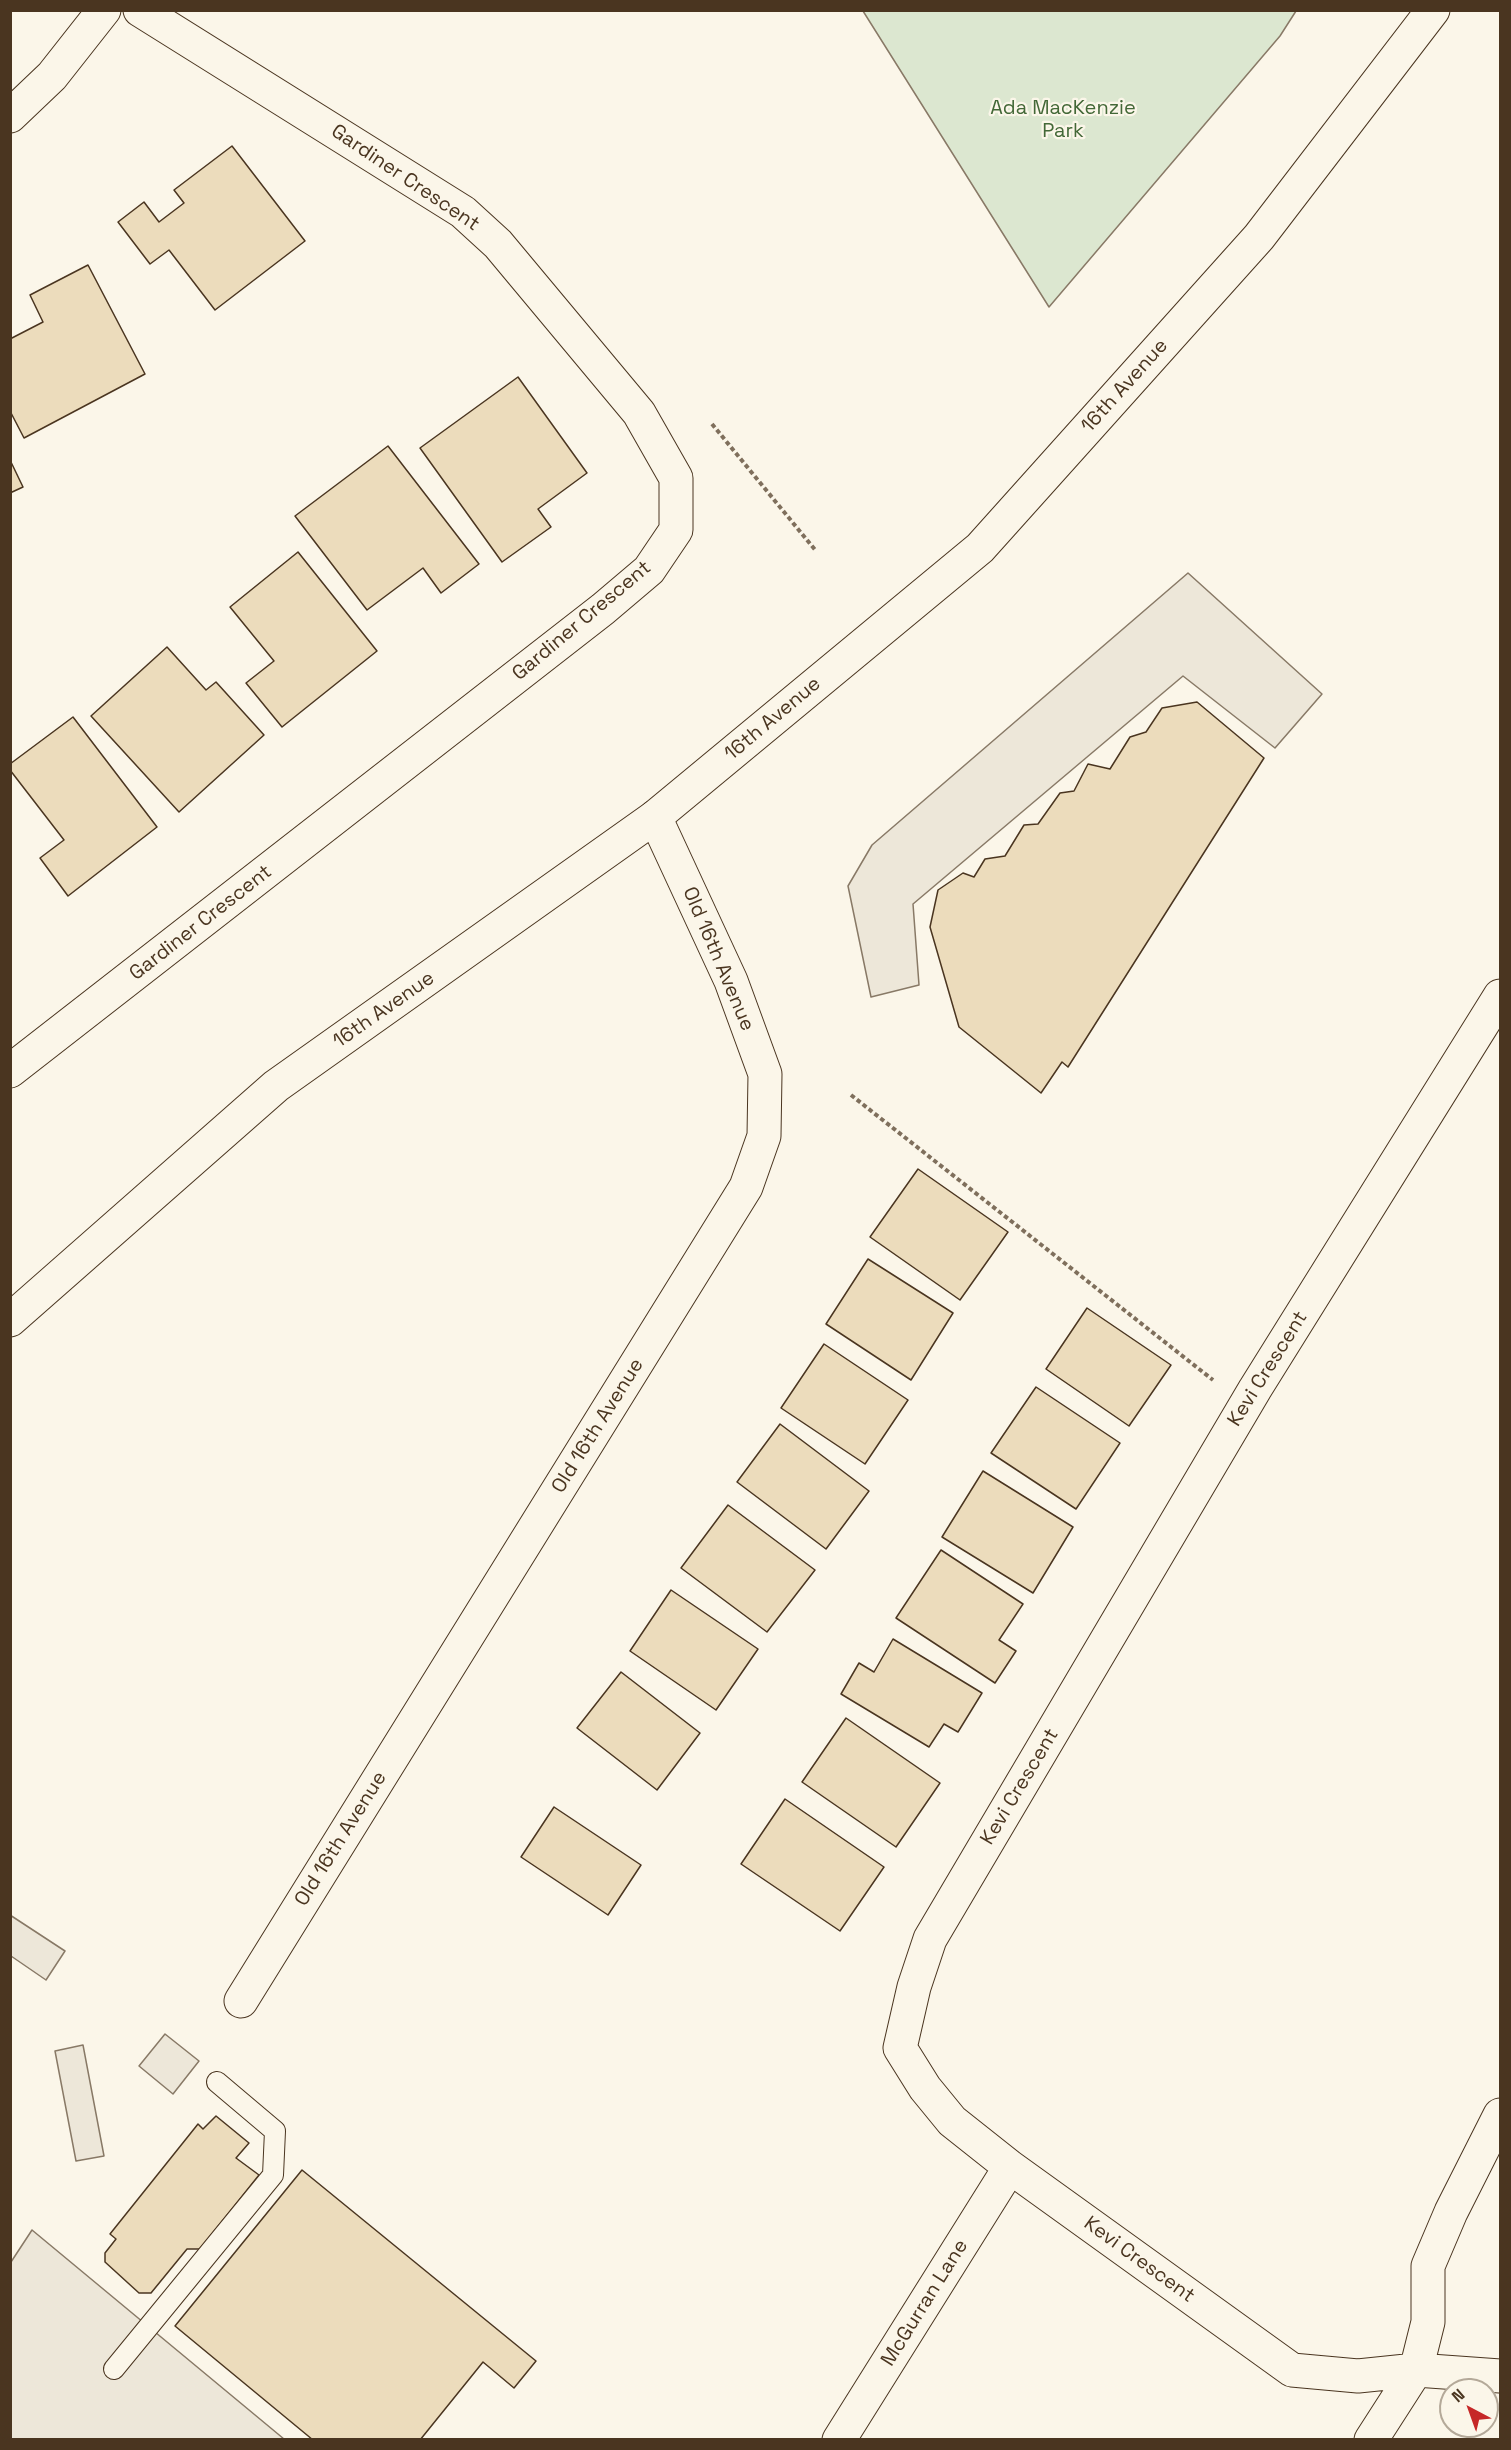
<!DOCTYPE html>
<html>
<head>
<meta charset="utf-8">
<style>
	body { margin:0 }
	#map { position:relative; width:1511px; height:2450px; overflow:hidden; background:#fbf6e9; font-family:"Space Grotesk",sans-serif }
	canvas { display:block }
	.frame { position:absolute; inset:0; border:12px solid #4a3520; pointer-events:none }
	.north { position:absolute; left:1439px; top:2378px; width:60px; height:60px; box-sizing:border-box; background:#fbf6e9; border:2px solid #b4a999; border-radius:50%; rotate:319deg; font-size:16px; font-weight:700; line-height:24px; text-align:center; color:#4a3520 }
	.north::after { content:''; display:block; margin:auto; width:21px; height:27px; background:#c62828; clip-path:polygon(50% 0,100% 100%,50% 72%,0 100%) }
</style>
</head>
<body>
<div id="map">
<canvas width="1511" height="2450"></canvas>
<div class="frame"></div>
<div class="north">N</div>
</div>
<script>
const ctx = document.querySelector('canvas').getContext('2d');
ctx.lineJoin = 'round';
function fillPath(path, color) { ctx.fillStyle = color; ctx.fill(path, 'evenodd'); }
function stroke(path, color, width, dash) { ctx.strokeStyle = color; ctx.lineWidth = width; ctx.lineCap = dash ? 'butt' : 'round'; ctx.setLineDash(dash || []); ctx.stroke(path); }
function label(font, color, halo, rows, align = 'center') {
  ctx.font = font + ' "Space Grotesk",sans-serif'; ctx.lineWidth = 4.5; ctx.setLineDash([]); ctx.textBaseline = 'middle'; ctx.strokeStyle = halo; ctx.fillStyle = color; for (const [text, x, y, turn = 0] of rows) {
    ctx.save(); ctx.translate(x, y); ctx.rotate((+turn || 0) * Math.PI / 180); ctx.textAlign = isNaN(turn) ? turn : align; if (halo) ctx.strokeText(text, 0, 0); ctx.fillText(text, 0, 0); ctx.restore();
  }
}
const green = new Path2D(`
	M 863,11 L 1296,11 L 1280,36 L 1049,307 Z`);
fillPath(green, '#dce7d0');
stroke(green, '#887966', 1.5);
const parking = new Path2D(`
	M 1188,573 L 1322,694 L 1275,748 L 1183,676 L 913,904 L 919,985 L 871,997 L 848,886 L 872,845 Z
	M 10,1915 L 65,1951 L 46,1980 L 11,1956 Z
	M 165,2034 L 199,2061 L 173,2094 L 139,2066 Z
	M 83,2045 L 104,2156 L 76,2161 L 55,2051 Z
	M 32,2230 L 284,2439 L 11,2440 L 11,2262 Z`);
fillPath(parking, '#ede7d9');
stroke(parking, '#887966', 1.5);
const building = new Path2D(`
	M 232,146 L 305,241 L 215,310 L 169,250 L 150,264 L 118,222 L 144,202 L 159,222 L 184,203 L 174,190 Z
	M 88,265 L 145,374 L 24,438 L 10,411 L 10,339 L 43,322 L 30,295 Z
	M 518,377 L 587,473 L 538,509 L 551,527 L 502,562 L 420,448 Z
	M 388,446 L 479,564 L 441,593 L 423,568 L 367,610 L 295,516 Z
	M 10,460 L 23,487 L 10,493 Z
	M 298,552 L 377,651 L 282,727 L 246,683 L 274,661 L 230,607 Z
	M 167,647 L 206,690 L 216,682 L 264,735 L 179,812 L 91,716 Z
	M 1197,702 L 1264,758 L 1068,1067 L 1062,1062 L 1041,1093 L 959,1027 L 930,927 L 938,890 L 963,873 L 974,877 L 985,859 L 1005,856 L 1024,825 L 1038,824 L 1060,793 L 1074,791 L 1088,764 L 1110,769 L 1130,737 L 1146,732 L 1162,708 Z
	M 73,717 L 157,827 L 68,896 L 40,858 L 64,840 L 10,770 L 10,764 Z
	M 918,1169 L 1008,1232 L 960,1300 L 870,1237 Z
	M 868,1259 L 953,1313 L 911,1380 L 826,1324 Z
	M 1087,1308 L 1171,1365 L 1129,1426 L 1046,1369 Z
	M 824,1344 L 908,1400 L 865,1464 L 781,1408 Z
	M 1036,1387 L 1120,1443 L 1076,1509 L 991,1453 Z
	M 780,1424 L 869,1491 L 826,1549 L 737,1482 Z
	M 983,1471 L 1073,1527 L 1033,1593 L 942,1537 Z
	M 728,1505 L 815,1570 L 767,1632 L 681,1568 Z
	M 941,1550 L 1023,1604 L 999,1640 L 1016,1651 L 995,1683 L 896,1618 Z
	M 671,1590 L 758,1649 L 716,1710 L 630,1651 Z
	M 893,1639 L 982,1693 L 958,1732 L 944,1724 L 929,1747 L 841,1694 L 859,1663 L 874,1672 Z
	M 621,1672 L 700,1733 L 657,1790 L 577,1728 Z
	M 846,1718 L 940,1783 L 896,1847 L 802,1782 Z
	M 785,1799 L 884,1867 L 840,1931 L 741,1864 Z
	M 554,1807 L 641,1865 L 608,1915 L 521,1857 Z
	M 216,2116 L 249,2143 L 236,2158 L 259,2175 L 200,2249 L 187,2249 L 151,2293 L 139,2293 L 105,2262 L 105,2253 L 116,2239 L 110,2234 L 198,2124 L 203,2129 Z
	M 302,2170 L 536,2361 L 514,2388 L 483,2362 L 420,2440 L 313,2440 L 175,2326 Z`);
fillPath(building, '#ecdcbc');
stroke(building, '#4a3520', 1.5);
const lane = new Path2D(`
	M 114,2369 L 273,2175 L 275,2131 L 217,2082`);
const street = new Path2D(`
	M 10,116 L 52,76 L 104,10
	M 10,1071 L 603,609 L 649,570 L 676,530 L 676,478 L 639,413 L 498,244 L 463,212 L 140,10
	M 241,2001 L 746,1187 L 764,1136 L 765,1074 L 731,981 L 655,817
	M 1500,2115 L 1451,2212 L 1428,2266 L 1428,2322 L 1416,2370 L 1500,2376
	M 1416,2370 L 1358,2376 L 1292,2370 L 1010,2167 L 952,2121 L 925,2088 L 900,2048 L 914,1987 L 930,1939 L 1255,1389 L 1500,996
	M 839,2440 L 1010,2167
	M 1371,2440 L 1416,2370`);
const secondary = new Path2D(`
	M 10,1320 L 276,1086 L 655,817 L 980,548 L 1259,237 L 1433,10`);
stroke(lane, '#4a3520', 22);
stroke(street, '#4a3520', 35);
stroke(secondary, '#4a3520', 35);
stroke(new Path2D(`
	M 712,424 L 816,551
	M 851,1095 L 1213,1380`), '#7f6f5c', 4, [4.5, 3]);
stroke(lane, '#fbf6e9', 20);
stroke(street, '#fbf6e9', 33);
stroke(secondary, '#fbf6e9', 33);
label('20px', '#436837', '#fbf6e9', [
	["Ada MacKenzie",1063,109],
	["Park",1063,132]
]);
label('20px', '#4a3520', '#fbf6e9', [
	["Gardiner Crescent",405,178,34],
	["16th Avenue",1125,386,-48],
	["Gardiner Crescent",582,621,-40],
	["16th Avenue",773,719,-40],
	["Gardiner Crescent",201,923,-38],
	["Old 16th Avenue",718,959,67],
	["16th Avenue",384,1010,-35],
	["Kevi Crescent",1268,1369,-58],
	["Old 16th Avenue",598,1426,-58],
	["Kevi Crescent",1020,1787,-59],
	["Old 16th Avenue",341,1839,-58],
	["Kevi Crescent",1139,2260,36],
	["McGurran Lane",925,2303,-58]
]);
</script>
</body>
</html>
